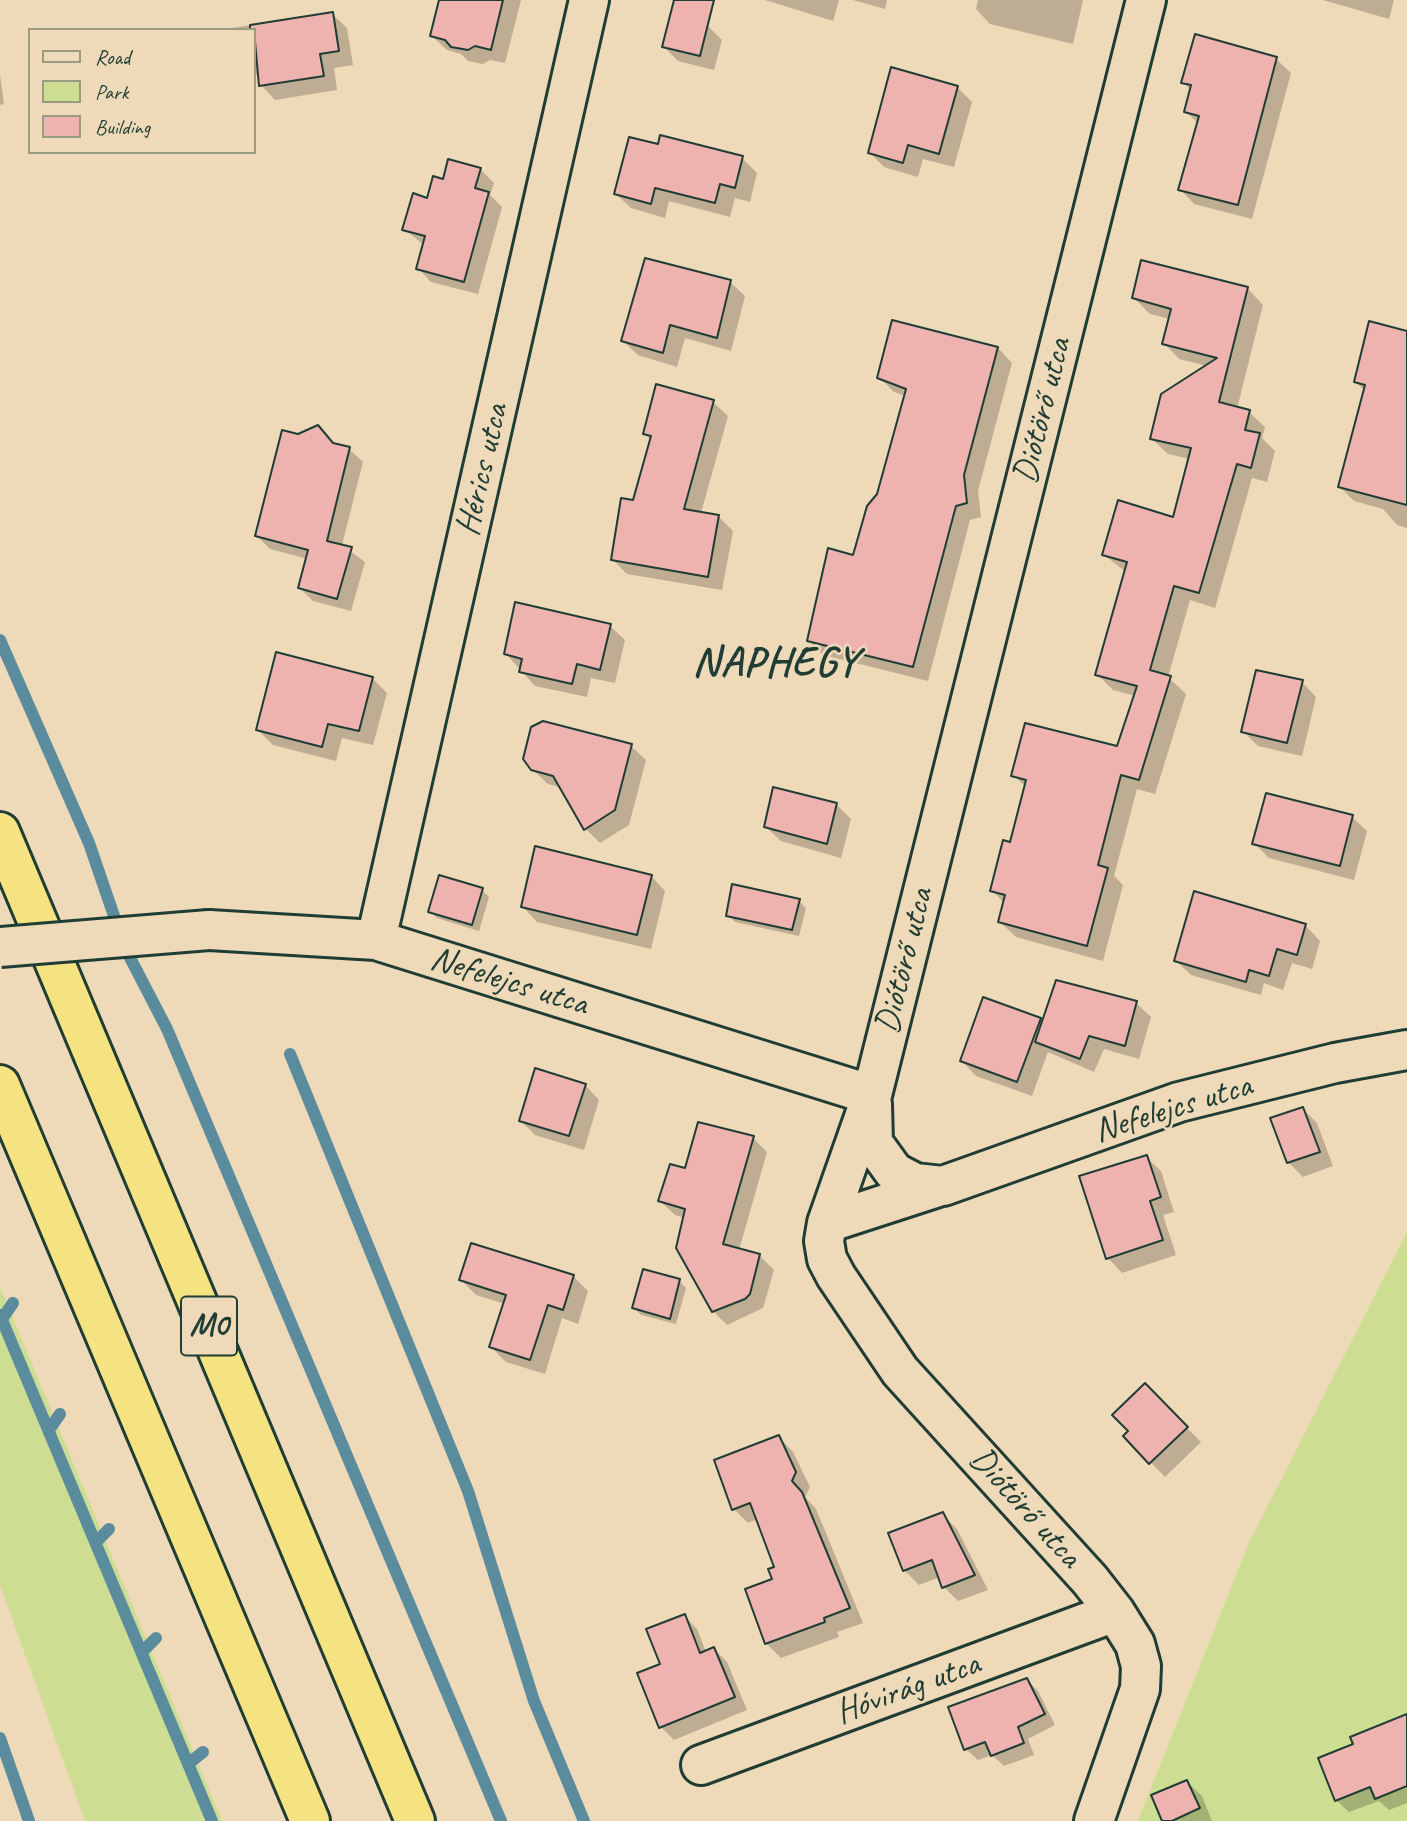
<!DOCTYPE html>
<html>
<head>
<meta charset="utf-8">
<style>
	body { margin:0 }
	#map { position:relative; width:1407px; height:1821px; overflow:hidden; background:#eed9b8; font-family:Caveat,sans-serif }
	canvas { display:block }
	.legend { position:absolute; left:28px; top:28px; width:228px; height:126px; box-sizing:border-box; background:#eed9b8; border:2px solid #9b9b83; margin:0; padding:9px 12px; list-style:none; font-size:21px; color:#1f3d34 }
	.legend li { display:flex; align-items:center; gap:14px; height:35px }
	.legend b { width:35px; border:2px solid #9b9b83 }
</style>
</head>
<body>
<div id="map">
<canvas width="1407" height="1821"></canvas>
<ul class="legend">
<li><b style="height:9px;background:#eed9b8"></b>Road</li>
<li><b style="height:19px;background:#cdde93"></b>Park</li>
<li><b style="height:19px;background:#eeb2af"></b>Building</li>
</ul>
</div>
<script>
const ctx = document.querySelector('canvas').getContext('2d');
ctx.lineJoin = 'round';
function fillPath(path, color) { ctx.fillStyle = color; ctx.fill(path, 'evenodd'); }
function stroke(path, color, width, dash) { ctx.strokeStyle = color; ctx.lineWidth = width; ctx.lineCap = dash ? 'butt' : 'round'; ctx.setLineDash(dash || []); ctx.stroke(path); }
function label(font, color, halo, rows, align = 'center') {
  ctx.font = font + ' Caveat,sans-serif'; ctx.lineWidth = 5; ctx.setLineDash([]); ctx.textBaseline = 'middle'; ctx.strokeStyle = halo; ctx.fillStyle = color; for (const [text, x, y, turn = 0] of rows) {
    ctx.save(); ctx.translate(x, y); ctx.rotate((+turn || 0) * Math.PI / 180); ctx.textAlign = isNaN(turn) ? turn : align; if (halo) ctx.strokeText(text, 0, 0); ctx.fillText(text, 0, 0); ctx.restore();
  }
}
fillPath(new Path2D(`
	M 1407,1232 L 1407,1821 L 1138,1821 L 1248,1545 Z
	M 0,1287 L 222,1821 L 85,1821 L 0,1585 Z`), '#cdde93');
fillPath(new Path2D(`
	M 441,0 L 521,0 L 505,63 L 490,60 L 483,64 L 468,61 L 461,54 L 447,50 L 432,36 Z
	M 765,0 L 839,0 L 833,21 Z
	M 853,0 L 887,0 L 885,9 Z
	M 978,0 L 1083,0 L 1073,44 L 990,24 L 976,9 Z
	M 1323,0 L 1394,0 L 1389,19 Z
	M 332,14 L 347,28 L 353,65 L 334,68 L 337,90 L 275,100 L 261,85 L 259,74 L 254,75 L 254,30 L 217,30 Z
	M 707,25 L 722,40 L 714,70 L 678,61 L 663,46 Z
	M 1276,59 L 1291,73 L 1252,219 L 1194,204 L 1180,189 L 1199,124 L 1186,112 L 1192,91 L 1183,82 Z
	M 0,75 L 4,104 L 0,105 Z
	M 957,87 L 972,102 L 954,167 L 923,159 L 918,177 L 884,167 L 870,153 Z
	M 742,158 L 757,173 L 750,202 L 735,198 L 730,217 L 669,201 L 665,218 L 631,208 L 616,194 Z
	M 480,169 L 494,183 L 490,195 L 502,207 L 478,294 L 431,282 L 418,268 L 424,245 L 404,229 L 444,181 Z
	M 1143,263 L 1248,289 L 1263,305 L 1237,409 L 1249,412 L 1265,427 L 1262,438 L 1275,451 L 1267,482 L 1252,478 L 1215,608 L 1190,600 L 1168,677 L 1186,694 L 1155,794 L 1137,789 L 1114,876 L 1123,885 L 1103,961 L 1016,937 L 1000,922 L 1004,903 L 992,890 L 1012,844 L 1026,787 L 1013,775 L 1119,749 L 1136,696 L 1113,690 L 1097,674 L 1126,572 L 1104,555 L 1174,519 L 1190,459 L 1168,454 L 1152,439 L 1207,366 L 1179,359 L 1164,343 L 1170,319 L 1150,314 L 1134,298 Z
	M 730,282 L 745,296 L 731,351 L 685,338 L 677,367 L 638,355 L 623,341 Z
	M 1407,333 L 1407,528 L 1397,525 L 1383,509 L 1354,501 L 1340,487 L 1365,391 L 1356,382 Z
	M 998,348 L 1012,363 L 978,491 L 981,517 L 970,520 L 928,681 L 823,655 L 809,641 L 854,557 L 878,494 L 906,396 L 894,392 L 879,377 Z
	M 713,402 L 728,416 L 701,513 L 718,516 L 733,531 L 722,590 L 627,574 L 612,559 L 634,502 L 652,441 L 645,434 Z
	M 349,449 L 363,462 L 342,545 L 365,562 L 351,611 L 313,601 L 300,588 L 308,559 L 270,549 L 257,536 Z
	M 610,626 L 625,640 L 615,683 L 591,678 L 587,697 L 535,686 L 506,654 Z
	M 372,678 L 387,693 L 373,745 L 342,738 L 336,761 L 273,745 L 258,730 Z
	M 1302,682 L 1316,697 L 1302,756 L 1258,746 L 1243,731 Z
	M 631,746 L 646,760 L 629,825 L 600,843 L 586,829 L 562,788 L 548,784 L 532,769 Z
	M 836,804 L 851,819 L 841,858 L 781,841 L 766,827 Z
	M 1352,817 L 1367,831 L 1354,880 L 1269,858 L 1254,843 Z
	M 651,876 L 665,891 L 651,949 L 537,922 L 523,907 Z
	M 482,890 L 489,897 L 479,931 L 437,918 L 430,911 Z
	M 1196,894 L 1306,926 L 1320,941 L 1312,969 L 1292,963 L 1283,990 L 1264,983 L 1261,995 L 1191,975 L 1176,961 Z
	M 799,901 L 806,908 L 799,936 L 735,922 L 728,915 Z
	M 1136,1003 L 1151,1017 L 1139,1059 L 1104,1049 L 1094,1072 L 1048,1052 L 1032,1096 L 976,1076 L 962,1061 L 1040,1019 L 1043,1023 Z
	M 585,1085 L 599,1100 L 584,1150 L 535,1135 L 520,1120 Z
	M 1303,1109 L 1317,1123 L 1333,1166 L 1303,1177 L 1288,1162 Z
	M 753,1138 L 767,1152 L 739,1250 L 760,1256 L 774,1270 L 763,1308 L 727,1325 L 713,1311 L 685,1218 L 675,1215 L 660,1201 L 686,1170 Z
	M 1146,1157 L 1161,1171 L 1174,1212 L 1163,1215 L 1176,1255 L 1122,1273 L 1108,1258 Z
	M 573,1276 L 588,1291 L 578,1324 L 562,1318 L 545,1374 L 506,1362 L 491,1347 L 505,1304 L 476,1295 L 461,1280 Z
	M 679,1281 L 686,1288 L 676,1324 L 641,1315 L 634,1308 Z
	M 1145,1386 L 1201,1442 L 1165,1477 L 1125,1436 L 1131,1431 Z
	M 779,1437 L 793,1452 L 810,1487 L 805,1497 L 816,1509 L 863,1623 L 837,1632 L 839,1637 L 781,1658 L 766,1643 L 776,1568 L 758,1519 L 748,1523 L 734,1509 Z
	M 942,1514 L 957,1529 L 988,1590 L 958,1601 L 944,1587 L 940,1577 L 919,1585 L 904,1570 Z
	M 684,1616 L 697,1629 L 706,1652 L 714,1649 L 727,1662 L 747,1710 L 674,1740 L 661,1727 L 662,1665 Z
	M 1027,1680 L 1038,1691 L 1055,1725 L 1028,1739 L 1034,1755 L 1004,1766 L 992,1755 L 978,1760 L 966,1749 Z
	M 1407,1716 L 1407,1803 L 1389,1810 L 1379,1801 L 1349,1812 L 1336,1800 L 1355,1745 Z
	M 1187,1782 L 1202,1796 L 1212,1821 L 1162,1821 Z`), '#0003');
stroke(new Path2D(`
	M 0,640 L 89,843 L 125,948 L 167,1029 L 501,1821
	M 290,1054 L 468,1491 L 534,1701 L 584,1821
	M 0,1315 L 212,1821
	M 2,1319 L 13,1303
	M 49,1430 L 60,1414
	M 96,1542 L 109,1529
	M 142,1652 L 156,1638
	M 0,1738 L 29,1821
	M 188,1764 L 203,1752`), '#5b8c9d', 12);
const building = new Path2D(`
	M 439,0 L 503,0 L 491,50 L 475,46 L 468,50 L 451,47 L 445,40 L 430,36 Z
	M 674,0 L 714,0 L 700,56 L 662,47 Z
	M 333,12 L 339,51 L 320,54 L 324,76 L 259,86 L 254,30 L 250,30 L 250,25 Z
	M 1195,34 L 1277,57 L 1238,205 L 1178,190 L 1199,116 L 1184,112 L 1191,85 L 1181,83 Z
	M 891,67 L 958,86 L 939,154 L 908,145 L 903,163 L 868,153 Z
	M 660,135 L 743,156 L 735,188 L 720,184 L 715,203 L 655,188 L 651,204 L 614,194 L 629,137 L 658,144 Z
	M 448,159 L 481,168 L 475,188 L 489,192 L 464,282 L 416,269 L 425,236 L 402,230 L 413,193 L 427,198 L 433,176 L 443,179 Z
	M 645,258 L 731,280 L 717,338 L 670,325 L 663,353 L 621,341 Z
	M 1141,260 L 1248,287 L 1219,402 L 1250,410 L 1245,430 L 1260,433 L 1251,468 L 1237,464 L 1199,593 L 1174,586 L 1150,670 L 1171,676 L 1139,780 L 1121,775 L 1098,865 L 1108,868 L 1087,946 L 998,922 L 1005,895 L 990,891 L 1003,840 L 1010,842 L 1026,780 L 1011,776 L 1025,723 L 1117,746 L 1137,686 L 1095,675 L 1127,562 L 1102,555 L 1118,500 L 1173,517 L 1191,448 L 1150,439 L 1161,394 L 1217,358 L 1162,344 L 1171,309 L 1132,298 Z
	M 892,320 L 998,347 L 964,475 L 967,503 L 956,506 L 913,667 L 807,641 L 828,548 L 853,555 L 867,506 L 877,494 L 906,389 L 877,378 Z
	M 1369,321 L 1407,331 L 1407,505 L 1338,487 L 1365,385 L 1354,382 Z
	M 656,384 L 714,400 L 684,509 L 719,515 L 708,577 L 611,560 L 621,498 L 633,500 L 651,436 L 643,434 Z
	M 318,425 L 333,443 L 350,447 L 327,541 L 352,547 L 337,599 L 298,588 L 308,550 L 255,536 L 282,430 L 298,434 Z
	M 515,602 L 611,624 L 600,670 L 577,664 L 572,684 L 519,672 L 522,659 L 504,654 Z
	M 276,652 L 373,677 L 359,731 L 328,724 L 322,747 L 256,730 Z
	M 1256,670 L 1303,680 L 1287,743 L 1241,732 Z
	M 543,721 L 632,744 L 615,810 L 584,830 L 553,776 L 531,770 L 523,759 L 531,727 Z
	M 773,787 L 837,803 L 827,844 L 764,827 Z
	M 1266,793 L 1353,815 L 1340,866 L 1252,844 Z
	M 535,846 L 652,875 L 637,935 L 521,907 Z
	M 439,875 L 483,888 L 472,925 L 428,912 Z
	M 732,884 L 800,899 L 792,930 L 726,916 Z
	M 1194,891 L 1306,924 L 1297,955 L 1277,949 L 1269,976 L 1249,970 L 1246,982 L 1174,961 Z
	M 1056,980 L 1137,1001 L 1125,1046 L 1089,1036 L 1080,1059 L 1035,1042 Z
	M 983,997 L 1041,1018 L 1017,1082 L 960,1061 Z
	M 535,1068 L 586,1084 L 569,1136 L 519,1121 Z
	M 1303,1107 L 1320,1152 L 1287,1163 L 1270,1118 Z
	M 698,1122 L 754,1136 L 723,1244 L 760,1254 L 750,1294 L 745,1299 L 712,1312 L 676,1248 L 685,1209 L 658,1201 L 670,1164 L 685,1168 Z
	M 1147,1155 L 1161,1197 L 1150,1201 L 1163,1240 L 1106,1259 L 1079,1176 Z
	M 471,1243 L 574,1275 L 563,1310 L 548,1305 L 530,1360 L 489,1347 L 506,1295 L 459,1280 Z
	M 643,1269 L 680,1279 L 670,1319 L 632,1308 Z
	M 1145,1383 L 1188,1427 L 1149,1464 L 1123,1436 L 1128,1431 L 1112,1415 Z
	M 779,1435 L 796,1472 L 792,1481 L 802,1492 L 850,1608 L 824,1618 L 825,1622 L 765,1644 L 745,1589 L 772,1579 L 768,1569 L 774,1567 L 750,1503 L 732,1510 L 714,1460 Z
	M 943,1512 L 975,1575 L 942,1588 L 932,1560 L 903,1571 L 888,1533 Z
	M 685,1614 L 700,1653 L 714,1647 L 735,1697 L 659,1728 L 637,1673 L 660,1664 L 646,1629 Z
	M 1027,1678 L 1045,1714 L 1018,1727 L 1024,1743 L 991,1756 L 985,1742 L 964,1750 L 948,1707 Z
	M 1407,1714 L 1407,1786 L 1375,1799 L 1370,1787 L 1335,1801 L 1318,1758 L 1353,1744 L 1350,1737 Z
	M 1187,1780 L 1200,1808 L 1172,1821 L 1162,1821 L 1151,1795 Z`);
fillPath(building, '#eeb2af');
stroke(building, '#1f3d34', 2);
const street = new Path2D(`
	M 209,930 L 376,940 L 872,1095
	M 376,940 L 589,0
	M 872,1104 L 873,1143 L 894,1172 L 915,1183 L 943,1186 L 1179,1102 L 1335,1063 L 1407,1050
	M 827,1223 L 941,1186
	M 701,1765 L 1115,1612
	M 1094,1821 L 1140,1689 L 1141,1666 L 1135,1644 L 1115,1612 L 1090,1580 L 900,1371 L 836,1276 L 827,1259 L 824,1241 L 827,1223 L 872,1095 L 1146,0`);
const highway = new Path2D(`
	M 0,832 L 415,1821
	M 0,1085 L 310,1821`);
stroke(street, '#1f3d34', 44);
stroke(highway, '#1f3d34', 44);
stroke(street, '#eed9b8', 38);
stroke(highway, '#f5e382', 38);
const streetBridge = new Path2D(`
	M 0,947 L 209,930`);
stroke(streetBridge, '#1f3d34', 44, []);
stroke(streetBridge, '#eed9b8', 38);
for (const [x, y, w] of [
	[209,1326,56]
]) { const box = new Path2D(); box.roundRect(x - w / 2, y - 29.5, w, 59, 5); ctx.fillStyle = '#eed9b8'; ctx.fill(box); stroke(box, '#1f3d34', 2); }
label('bold 33px', '#1f3d34', null, [
	["M0",209,1326]
]);
label('35px', '#1f3d34', '#eed9b8', [
	["Diótörő utca",1043,411,-76],
	["Hérics utca",483,470,-77],
	["Diótörő utca",905,961,-76],
	["Nefelejcs utca",509,982,17],
	["Nefelejcs utca",1173,1109,-17],
	["Diótörő utca",1025,1508,48],
	["Hóvirág utca",908,1689,-20]
]);
ctx.letterSpacing = '2px';
label('bold 42px', '#1f3d34', '#eed9b8', [
	["NAPHEGY",776,664]
]);
ctx.letterSpacing = '0px';
</script>
</body>
</html>
